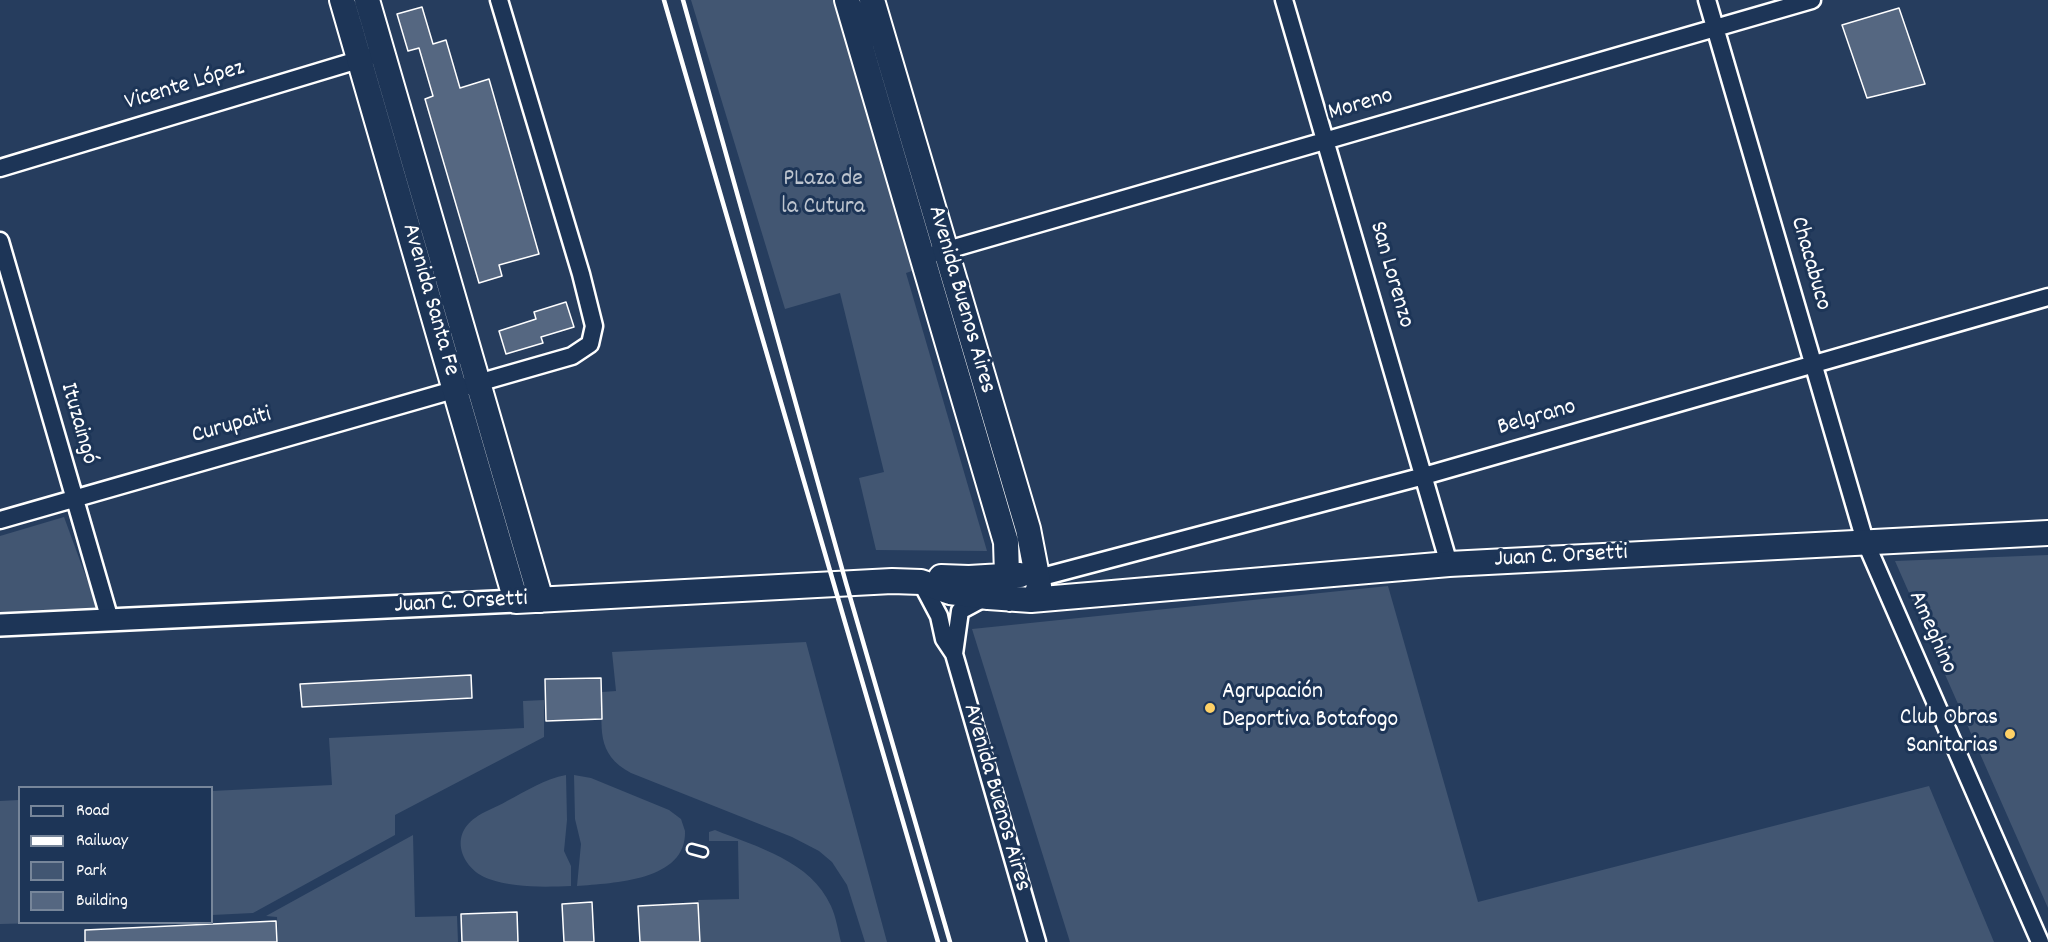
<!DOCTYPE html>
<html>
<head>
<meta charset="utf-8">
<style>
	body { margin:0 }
	#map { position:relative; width:2048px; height:942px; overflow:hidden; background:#263d5e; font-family:Dekko,sans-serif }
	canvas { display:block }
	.legend { position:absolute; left:18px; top:786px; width:195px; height:138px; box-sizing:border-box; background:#1d3557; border:2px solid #77869a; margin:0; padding:8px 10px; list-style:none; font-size:18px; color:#fff }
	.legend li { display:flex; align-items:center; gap:12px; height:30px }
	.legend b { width:30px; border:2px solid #77869a }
</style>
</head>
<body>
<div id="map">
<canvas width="2048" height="942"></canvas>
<ul class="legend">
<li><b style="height:8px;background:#1d3557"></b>Road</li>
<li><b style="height:8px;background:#fff"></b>Railway</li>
<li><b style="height:16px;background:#425672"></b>Park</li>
<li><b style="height:16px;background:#556781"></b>Building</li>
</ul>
</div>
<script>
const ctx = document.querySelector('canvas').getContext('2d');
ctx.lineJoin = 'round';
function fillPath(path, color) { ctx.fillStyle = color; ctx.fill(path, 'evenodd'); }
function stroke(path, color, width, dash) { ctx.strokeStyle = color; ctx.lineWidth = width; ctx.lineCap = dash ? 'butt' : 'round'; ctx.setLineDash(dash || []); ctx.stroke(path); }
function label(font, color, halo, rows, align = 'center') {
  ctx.font = font + ' Dekko,sans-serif'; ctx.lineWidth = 6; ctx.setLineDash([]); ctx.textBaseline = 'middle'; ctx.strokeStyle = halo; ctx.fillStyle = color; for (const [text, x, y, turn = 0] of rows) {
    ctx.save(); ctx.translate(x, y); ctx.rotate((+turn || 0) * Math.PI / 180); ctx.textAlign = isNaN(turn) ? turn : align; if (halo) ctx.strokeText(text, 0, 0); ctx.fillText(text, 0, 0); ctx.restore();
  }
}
fillPath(new Path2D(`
	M 691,0 L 835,0 L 918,269 L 906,273 L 987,551 L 876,550 L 859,478 L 884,472 L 840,293 L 785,309 Z
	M 64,517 L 100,615 L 0,620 L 0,536 Z
	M 2048,555 L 2048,908 L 1895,561 Z
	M 1388,586 L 1478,902 L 1929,786 L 1994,942 L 1070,942 L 972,629 Z
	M 806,642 L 887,942 L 865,942 L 847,885 L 832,862 L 819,851 L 792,837 L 631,773 C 595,754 602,727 602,692 L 616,691 L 612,652 Z
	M 544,700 L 544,737 L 395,815 L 395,835 L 253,913 L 212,915 L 212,791 L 332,785 L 329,738 L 524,728 L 523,701 Z
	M 566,775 L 567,820 L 564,851 L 571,866 L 571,886 C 546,887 513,888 489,879 C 463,870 448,837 475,818 C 484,811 497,807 507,801 C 526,791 545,779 566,775 Z
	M 574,775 L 591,778 L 669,810 L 681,819 L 685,831 C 687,881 613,883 577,886 L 581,844 L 575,819 Z
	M 19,800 L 20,922 L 40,923 L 0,924 L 0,801 Z
	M 715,830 C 757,847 811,861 831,906 C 836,917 838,930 841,942 L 701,942 L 698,900 L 739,899 L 738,841 L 709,841 L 709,832 Z
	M 413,835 L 415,917 L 457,916 L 458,942 L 278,942 L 277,917 L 266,916 Z`), '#425672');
const building = new Path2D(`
	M 422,7 L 433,44 L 446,40 L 460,88 L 489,79 L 539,254 L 499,265 L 502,276 L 479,283 L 425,99 L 433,96 L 419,48 L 408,51 L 397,14 Z
	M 1899,8 L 1925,84 L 1867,98 L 1842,25 Z
	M 566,302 L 574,327 L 541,337 L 543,343 L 506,354 L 499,331 L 536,319 L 534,312 Z
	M 471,675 L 472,698 L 302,707 L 300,684 Z
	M 601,678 L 602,719 L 546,721 L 545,679 Z
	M 592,902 L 594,942 L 564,942 L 562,904 Z
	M 698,903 L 700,942 L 640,942 L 638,906 Z
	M 517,912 L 518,942 L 462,942 L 461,914 Z
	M 276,921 L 277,942 L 85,942 L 85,930 Z`);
fillPath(building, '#556781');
stroke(building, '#fff', 1.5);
const service = new Path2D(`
	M 692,849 L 703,852`);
const minor = new Path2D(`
	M 1284,0 L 1449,564
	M 1707,0 L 1865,541 L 2040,942
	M 0,168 L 368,57
	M 0,241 L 110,620
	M 937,253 L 1812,0
	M 0,520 L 572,356 L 590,344 L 594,326 L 581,274 L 499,0
	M 1038,578 L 1424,476 L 2048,297
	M 921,582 L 939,616 L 944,639 L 954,654 L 1037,942
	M 954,654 L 960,611 L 986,597`);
const tertiary = new Path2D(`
	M 0,625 L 516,601`);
const secondary = new Path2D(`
	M 342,0 L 516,601 L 892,581 L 921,582 L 950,592 L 988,597 L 1031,600 L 1449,564 L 2048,533
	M 367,0 L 541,600
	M 847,0 L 1006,542 L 1007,575 L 1004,591 L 1010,599
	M 872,0 L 1028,529 L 1039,586 L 1037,594 L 1031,600
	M 941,577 L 969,578 L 1020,575`);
stroke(service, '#fff', 13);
stroke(minor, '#fff', 21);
stroke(tertiary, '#fff', 26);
stroke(secondary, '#fff', 28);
stroke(service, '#1d3557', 8);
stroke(minor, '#1d3557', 16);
stroke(tertiary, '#1d3557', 21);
stroke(secondary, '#1d3557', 24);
stroke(new Path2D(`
	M 664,0 L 938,942
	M 683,0 L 846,583 L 950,942`), '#fff', 4.5);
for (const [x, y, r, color] of [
	[1210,708,6,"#ffd166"],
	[2010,734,6,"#ffd166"]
]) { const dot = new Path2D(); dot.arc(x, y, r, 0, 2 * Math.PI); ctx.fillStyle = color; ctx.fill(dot); stroke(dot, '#1d3557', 2); }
label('24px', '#fff', '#1d3557', [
	["Vicente López",185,87,-17],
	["Moreno",1361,106,-16],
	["Chacabuco",1809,264,74],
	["San Lorenzo",1390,275,74],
	["Avenida Santa Fe",429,300,74],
	["Avenida Buenos Aires",960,300,74],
	["Belgrano",1537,419,-16],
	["Ituzaingó",77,424,74],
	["Curupaiti",232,427,-16],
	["Juan C. Orsetti",1561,558,-3],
	["Juan C. Orsetti",461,604,-3],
	["Ameghino",1931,633,66],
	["Avenida Buenos Aires",995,798,74]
]);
label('24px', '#bdc4ce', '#1d3557', [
	["PLaza de",823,181],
	["la Cutura",823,209]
]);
label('24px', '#fff', '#1d3557', [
	["Agrupación",1222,694],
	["Deportiva Botafogo",1222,722],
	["Club Obras",1998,720,"right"],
	["Sanitarias",1998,748,"right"]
], 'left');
</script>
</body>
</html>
